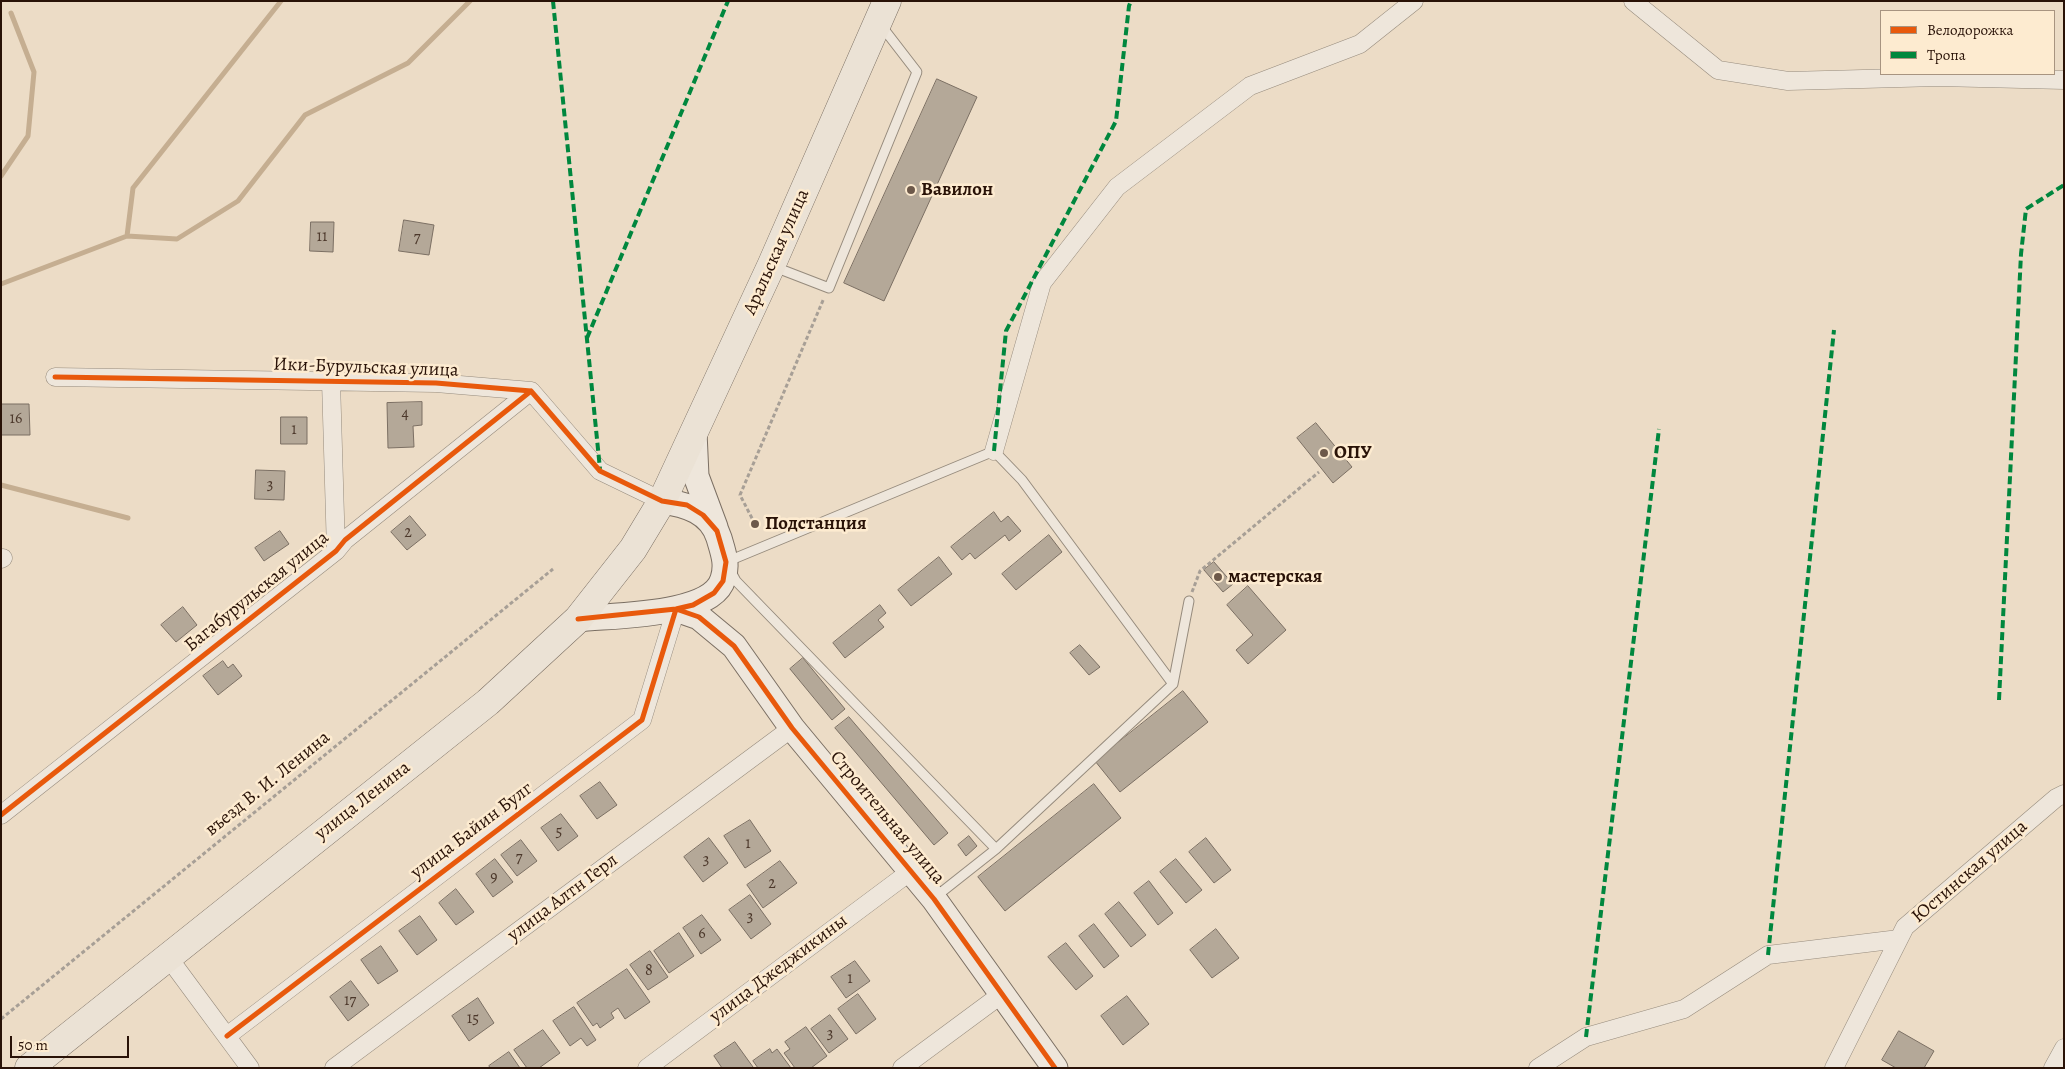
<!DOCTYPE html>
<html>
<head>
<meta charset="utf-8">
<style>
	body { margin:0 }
	#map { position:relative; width:2065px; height:1069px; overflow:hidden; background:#ecdcc6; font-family:Alegreya,serif }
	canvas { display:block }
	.frame { position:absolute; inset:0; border:2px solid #291207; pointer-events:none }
	.legend { position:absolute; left:1880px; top:10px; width:175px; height:65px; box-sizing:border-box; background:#fdebd0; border:1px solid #a89480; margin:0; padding:6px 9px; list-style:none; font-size:15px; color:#291207 }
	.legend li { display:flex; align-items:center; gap:10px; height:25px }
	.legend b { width:25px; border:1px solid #a89480 }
	.scale { position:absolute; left:10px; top:1036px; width:119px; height:22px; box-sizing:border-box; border:2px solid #291207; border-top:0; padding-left:6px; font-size:15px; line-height:18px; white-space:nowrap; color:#291207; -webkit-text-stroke:4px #fdebd0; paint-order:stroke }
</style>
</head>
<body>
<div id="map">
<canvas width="2065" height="1069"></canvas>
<div class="frame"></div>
<ul class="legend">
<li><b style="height:6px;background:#e8590c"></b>Велодорожка</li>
<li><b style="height:6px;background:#00873e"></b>Тропа</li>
</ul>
<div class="scale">50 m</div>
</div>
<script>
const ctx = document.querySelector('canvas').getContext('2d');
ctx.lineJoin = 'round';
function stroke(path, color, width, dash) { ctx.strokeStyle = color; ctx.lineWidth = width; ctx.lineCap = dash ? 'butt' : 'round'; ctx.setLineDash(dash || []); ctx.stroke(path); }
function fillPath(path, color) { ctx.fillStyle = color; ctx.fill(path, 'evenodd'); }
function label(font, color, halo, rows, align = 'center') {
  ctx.font = font + ' Alegreya,serif'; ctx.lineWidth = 5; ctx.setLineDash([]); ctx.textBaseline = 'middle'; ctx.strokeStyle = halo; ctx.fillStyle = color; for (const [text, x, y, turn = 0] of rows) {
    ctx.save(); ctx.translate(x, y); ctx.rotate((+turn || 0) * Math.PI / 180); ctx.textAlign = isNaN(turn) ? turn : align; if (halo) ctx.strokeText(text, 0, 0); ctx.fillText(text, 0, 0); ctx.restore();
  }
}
stroke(new Path2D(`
	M 1,176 L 28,136 L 34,72 L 11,13
	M 127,236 L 133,188 L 281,1
	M 1,284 L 127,236 L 177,239 L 238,201 L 305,115 L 408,63 L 470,1
	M 1,485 L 128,518`), '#c5ae91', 5);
const building = new Path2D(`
	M 937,79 L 977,97 L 884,301 L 844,283 Z
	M 404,220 L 434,225 L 429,255 L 399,251 Z
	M 311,222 L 334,222 L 333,252 L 310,251 Z
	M 422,402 L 422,425 L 413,426 L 414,447 L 388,448 L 387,403 Z
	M 1,404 L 29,404 L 30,435 L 1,435 Z
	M 281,417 L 307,417 L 307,444 L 281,444 Z
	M 1316,423 L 1352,467 L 1333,483 L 1297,438 Z
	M 256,470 L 285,471 L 284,500 L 255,499 Z
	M 994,512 L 1001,522 L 1008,516 L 1021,531 L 1009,541 L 1005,535 L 975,559 L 970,553 L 962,560 L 951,547 Z
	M 410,516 L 426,535 L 407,550 L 391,532 Z
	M 280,531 L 289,544 L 264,561 L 255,548 Z
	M 1049,535 L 1062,552 L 1016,590 L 1002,574 Z
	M 939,557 L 952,574 L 911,606 L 898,590 Z
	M 1214,562 L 1233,584 L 1223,592 L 1204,570 Z
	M 1248,586 L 1286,630 L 1248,664 L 1236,650 L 1253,635 L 1227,605 Z
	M 880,605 L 886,613 L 878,620 L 884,627 L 845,658 L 833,643 Z
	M 183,607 L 197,625 L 176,642 L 161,625 Z
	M 1080,645 L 1100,667 L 1089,675 L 1070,653 Z
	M 803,658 L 845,709 L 832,720 L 790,669 Z
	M 223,661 L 228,668 L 233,664 L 242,676 L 218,695 L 203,676 Z
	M 1183,691 L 1208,722 L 1120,792 L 1095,761 Z
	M 849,717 L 948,833 L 934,845 L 835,728 Z
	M 600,782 L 617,805 L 597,819 L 580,796 Z
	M 1094,784 L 1121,818 L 1005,911 L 978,877 Z
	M 561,814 L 578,836 L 558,851 L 541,828 Z
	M 750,820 L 771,851 L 745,868 L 724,836 Z
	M 969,836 L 977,846 L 966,856 L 958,845 Z
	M 709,838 L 728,863 L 703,882 L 684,857 Z
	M 1206,838 L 1231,870 L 1214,883 L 1189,852 Z
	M 521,840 L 537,861 L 517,876 L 501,855 Z
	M 495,859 L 513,882 L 493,897 L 476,874 Z
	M 1176,859 L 1202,890 L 1186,903 L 1160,872 Z
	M 780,861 L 797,883 L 763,908 L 747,885 Z
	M 1149,881 L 1173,913 L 1158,925 L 1134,893 Z
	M 456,889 L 474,912 L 456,925 L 439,903 Z
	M 750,895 L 771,924 L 751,939 L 729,910 Z
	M 1119,902 L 1146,935 L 1131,947 L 1105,914 Z
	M 702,915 L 721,940 L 701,954 L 683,928 Z
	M 420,916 L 437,940 L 417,955 L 399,931 Z
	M 1094,924 L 1119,956 L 1104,968 L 1079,936 Z
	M 1216,929 L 1239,958 L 1212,978 L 1190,950 Z
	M 679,933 L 694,956 L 669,973 L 654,951 Z
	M 1066,943 L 1093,976 L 1076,990 L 1048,957 Z
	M 381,946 L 398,971 L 378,984 L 361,960 Z
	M 650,951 L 668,977 L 648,990 L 630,965 Z
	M 855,961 L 870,981 L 846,998 L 831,977 Z
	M 627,969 L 650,1002 L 625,1019 L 618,1008 L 611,1013 L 614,1018 L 600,1028 L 597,1023 L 593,1026 L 577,1003 Z
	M 351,981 L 369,1005 L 348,1021 L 330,997 Z
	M 858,994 L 876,1019 L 856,1034 L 838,1009 Z
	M 1127,996 L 1149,1024 L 1123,1045 L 1101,1016 Z
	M 478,998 L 494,1023 L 469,1041 L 452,1016 Z
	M 574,1007 L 596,1040 L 587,1046 L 581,1038 L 570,1046 L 553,1021 Z
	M 830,1015 L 848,1039 L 829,1053 L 811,1029 Z
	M 806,1027 L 827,1056 L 811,1068 L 795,1068 L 784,1053 L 790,1049 L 785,1042 Z
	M 543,1030 L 560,1053 L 539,1068 L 527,1068 L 514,1050 Z
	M 1899,1031 L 1934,1051 L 1924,1068 L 1896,1068 L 1882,1060 Z
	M 735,1042 L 753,1067 L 751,1068 L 722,1068 L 714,1056 Z
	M 770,1049 L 772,1053 L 777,1049 L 791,1068 L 758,1068 L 753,1061 Z
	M 509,1052 L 520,1068 L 490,1068 L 489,1066 Z`);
fillPath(building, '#b4a898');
stroke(building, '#7b6f63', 1);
const lane = new Path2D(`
	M 772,266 L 829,288 L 917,72 L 880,24
	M 996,849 L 736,581 L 726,562 L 994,451 L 1022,480 L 1173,684
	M 934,898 L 996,849 L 1173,684 L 1189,601`);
const street = new Path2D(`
	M 1633,1 L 1718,70 L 1788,81 L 1938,77 L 2064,80
	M 55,377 L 436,383 L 531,391 L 600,471 L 662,501
	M 331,381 L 336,551
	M 994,451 L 1042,283 L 1117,187 L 1250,86 L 1360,44 L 1414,1
	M 1,559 L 3,558
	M 1,815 L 336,551 L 345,540 L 531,391
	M 168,957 L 250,1068
	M 227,1036 L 642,720 L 676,609
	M 334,1068 L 792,728
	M 647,1068 L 911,871
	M 902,1068 L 1002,994
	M 1538,1068 L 1586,1037 L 1684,1009 L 1768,955 L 1899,939
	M 1834,1068 L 1905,927 L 2056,798 L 2064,794
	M 2053,1068 L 2064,1048`);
const secondary = new Path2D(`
	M 694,432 L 696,476 L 715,527
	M 676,609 L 699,617 L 734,646 L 792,728 L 934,899 L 1055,1068
	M 578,619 C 612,615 712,617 723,579 C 728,564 723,552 719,538 C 711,512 686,504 662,501`);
const primary = new Path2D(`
	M 29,1068 L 488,702 L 578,619 L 633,549 L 662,501 L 771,266 L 887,1`);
stroke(lane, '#968b7d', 11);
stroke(street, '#968b7d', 19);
stroke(secondary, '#7b6f63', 27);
stroke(primary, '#7b6f63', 29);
stroke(new Path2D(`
	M 755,524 L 740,495 L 824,298
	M 1192,592 L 1200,571 L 1319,472
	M 1,1019 L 553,569`), '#a79f96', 3, [4, 2.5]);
stroke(lane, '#eee6db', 9);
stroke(street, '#eee6db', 18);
stroke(secondary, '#eee6db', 25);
stroke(primary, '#ebe2d5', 28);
stroke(new Path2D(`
	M 553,1 L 600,469
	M 587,338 L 728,1
	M 994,451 L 1006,331 L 1116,121 L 1129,6 L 1131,1
	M 1999,700 L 2021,254 L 2026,209 L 2064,185
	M 1768,955 L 1834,330
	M 1586,1037 L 1659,429`), '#00873e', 4, [8, 4]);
stroke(new Path2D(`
	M 55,377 L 436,383 L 531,391 L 600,471 L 662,501 L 687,505 L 703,515 L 717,531 L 726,562 L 723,581 L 714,593 L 693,605 L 676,609 L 578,619
	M 1,815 L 336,551 L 345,540 L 531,391
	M 227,1036 L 642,720 L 676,609 L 699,617 L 734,646 L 792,728 L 934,899 L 1055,1068`), '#e8590c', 5);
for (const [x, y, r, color] of [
	[911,190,5,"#6d594a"],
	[1324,453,5,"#6d594a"],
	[755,524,5,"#6d594a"],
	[1218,577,5,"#6d594a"]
]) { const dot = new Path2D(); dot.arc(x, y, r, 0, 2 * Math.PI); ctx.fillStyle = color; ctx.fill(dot); stroke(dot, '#fdebd0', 2); }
label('16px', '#4c382b', null, [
	["11",322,237],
	["7",417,238],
	["4",405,414],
	["16",16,419],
	["1",294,430],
	["3",270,485],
	["2",408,533],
	["5",559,832],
	["1",748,844],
	["7",519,858],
	["3",706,860],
	["9",494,878],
	["2",772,884],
	["3",750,917],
	["6",702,934],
	["8",649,971],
	["1",850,979],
	["17",350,1001],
	["15",473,1019],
	["3",830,1034]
]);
label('bold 19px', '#291207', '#fdebd0', [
	["Вавилон",921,190],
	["ОПУ",1334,453],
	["Подстанция",765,524],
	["мастерская",1228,577]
], 'left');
label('19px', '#291207', '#fdebd0', [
	["Аральская улица",777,252,-66],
	["Ики-Бурульская улица",366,368,2],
	["Багабурульская улица",257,592,-39],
	["въезд В. И. Ленина",268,784,-39],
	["улица Ленина",363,801,-38],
	["Строительная улица",887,818,50],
	["улица Байин Булг",472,831,-37],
	["Юстинская улица",1970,872,-41],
	["улица Алтн Герл",563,898,-37],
	["улица Джеджикины",779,969,-37]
]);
</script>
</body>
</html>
